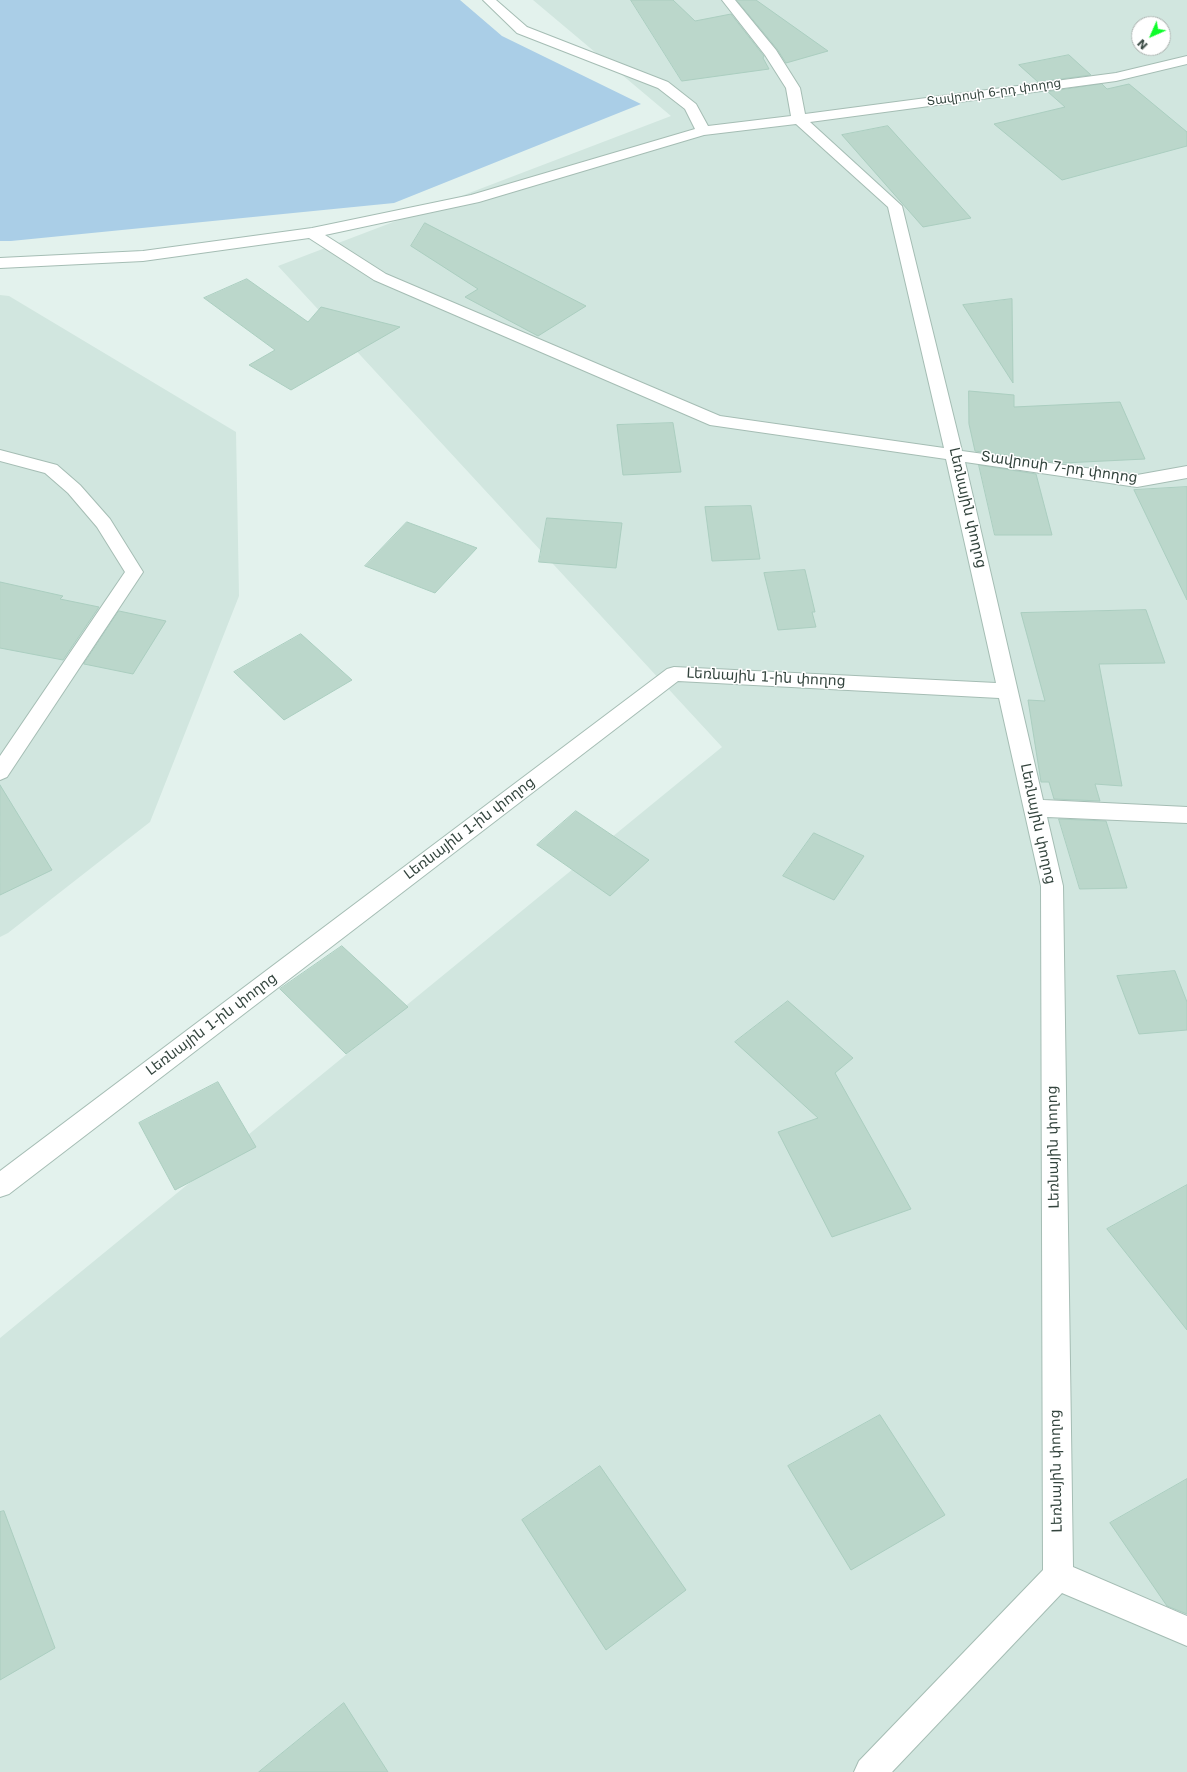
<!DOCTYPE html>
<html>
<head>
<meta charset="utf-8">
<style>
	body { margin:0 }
	#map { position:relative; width:1187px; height:1772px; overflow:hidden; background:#e3f2ed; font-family:"DejaVu Sans",sans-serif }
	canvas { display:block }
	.north { position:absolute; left:1131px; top:16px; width:40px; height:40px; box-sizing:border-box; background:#fff; border:1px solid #adb4b1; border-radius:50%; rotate:225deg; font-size:11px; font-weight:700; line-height:16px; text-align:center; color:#33443d }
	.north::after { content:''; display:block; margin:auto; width:14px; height:18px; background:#0efd2a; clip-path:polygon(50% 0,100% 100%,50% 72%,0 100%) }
</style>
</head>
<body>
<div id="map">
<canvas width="1187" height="1772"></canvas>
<div class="north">N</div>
</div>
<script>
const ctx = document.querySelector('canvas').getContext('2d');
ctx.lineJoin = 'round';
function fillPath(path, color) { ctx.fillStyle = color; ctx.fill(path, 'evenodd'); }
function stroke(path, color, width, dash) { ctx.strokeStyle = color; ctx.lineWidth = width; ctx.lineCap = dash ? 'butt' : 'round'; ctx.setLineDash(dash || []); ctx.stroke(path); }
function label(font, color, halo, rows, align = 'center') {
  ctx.font = font + ' "DejaVu Sans","Noto Sans Armenian",sans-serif'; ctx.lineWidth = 3; ctx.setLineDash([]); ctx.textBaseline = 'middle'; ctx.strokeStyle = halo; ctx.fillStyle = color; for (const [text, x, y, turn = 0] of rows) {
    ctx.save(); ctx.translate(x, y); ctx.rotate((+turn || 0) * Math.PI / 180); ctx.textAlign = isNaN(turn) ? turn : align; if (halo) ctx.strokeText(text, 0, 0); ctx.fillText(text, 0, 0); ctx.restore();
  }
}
fillPath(new Path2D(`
	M 533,0 L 1187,0 L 1187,1772 L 0,1772 L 0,1338 L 722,747 L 278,266 L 671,116 ZM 1139,24 L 1163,24 L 1163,48 L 1139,48 Z
	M 0,295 L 9,296 L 236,432 L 239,596 L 150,822 L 8,933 L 0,937 Z`), '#d1e6df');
fillPath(new Path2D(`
	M 0,0 L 460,0 L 502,36 L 641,104 L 394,203 L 11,241 L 0,241 Z`), '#aacee7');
const building = new Path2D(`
	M 631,0 L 673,0 L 695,21 L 731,14 L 764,56 L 763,58 L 769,69 L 682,81 Z
	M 737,0 L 756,0 L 828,51 L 786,63 L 777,49 Z
	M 1069,55 L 1091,75 L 1038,82 L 1019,65 Z
	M 1102,84 L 1107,89 L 1129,84 L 1187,132 L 1187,146 L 1062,180 L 994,124 L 1065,107 L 1048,92 Z
	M 888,126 L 971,218 L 923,227 L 842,135 Z
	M 425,223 L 586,306 L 538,336 L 465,297 L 478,289 L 411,246 Z
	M 247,279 L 308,322 L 321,307 L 400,327 L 291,390 L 249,365 L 275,350 L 204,298 Z
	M 1012,299 L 1013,383 L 963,305 Z
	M 969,391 L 1014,395 L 1014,407 L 1120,402 L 1145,459 L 1063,463 L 975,451 L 969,424 Z
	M 673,423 L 681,472 L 623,475 L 617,425 Z
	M 979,465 L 1036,474 L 1052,535 L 995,535 Z
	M 1187,487 L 1187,600 L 1134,490 Z
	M 751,506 L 760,559 L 712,561 L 705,507 Z
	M 547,518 L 622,523 L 616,568 L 539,562 Z
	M 407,522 L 477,548 L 435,593 L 365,566 Z
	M 805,570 L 815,612 L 812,612 L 816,627 L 778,630 L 764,573 Z
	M 0,582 L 63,596 L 60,599 L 99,607 L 63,660 L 0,648 Z
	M 1146,610 L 1165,663 L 1099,664 L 1122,786 L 1095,784 L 1100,801 L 1054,799 L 1049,782 L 1041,782 L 1028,700 L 1045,701 L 1021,613 Z
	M 119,611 L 166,621 L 133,674 L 84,664 Z
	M 301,634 L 352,680 L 284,720 L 234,672 Z
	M 0,785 L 52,870 L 0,895 Z
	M 576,811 L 649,860 L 610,896 L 537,845 Z
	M 1059,819 L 1106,821 L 1127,888 L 1080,889 Z
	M 814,833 L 864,856 L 834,900 L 783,876 Z
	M 342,946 L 408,1007 L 346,1054 L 280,989 Z
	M 1175,971 L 1187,1002 L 1187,1030 L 1139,1034 L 1117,976 Z
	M 788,1001 L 853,1058 L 835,1073 L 911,1209 L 832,1237 L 778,1132 L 818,1118 L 735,1042 Z
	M 218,1082 L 256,1147 L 175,1190 L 139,1123 Z
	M 1187,1185 L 1187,1330 L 1107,1229 Z
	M 880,1415 L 945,1515 L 851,1570 L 788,1466 Z
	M 600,1466 L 686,1590 L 606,1650 L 522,1520 Z
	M 1187,1479 L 1187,1614 L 1167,1606 L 1110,1523 Z
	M 4,1511 L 55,1648 L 0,1680 L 0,1512 Z
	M 344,1703 L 388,1772 L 259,1772 Z`);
fillPath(building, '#bbd7cb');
stroke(building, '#abcec0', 1);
const minor = new Path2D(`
	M 483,0 L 496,0 L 527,27 L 668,82 L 696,104 L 708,126 L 791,116 L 786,88 L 765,55 L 722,0 L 735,0 L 776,50 L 800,88 L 805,114 L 1116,73 L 1187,56 L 1187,64 L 1116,81 L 810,122 L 902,206 L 962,451 L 1137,475 L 1187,466 L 1187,478 L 1137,487 L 965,462 L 1043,800 L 1187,807 L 1187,823 L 1047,817 L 1063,886 L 1073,1567 L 1187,1616 L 1187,1646 L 1062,1593 L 892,1772 L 854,1772 L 859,1761 L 1043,1570 L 1041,886 L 999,698 L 678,681 L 9,1194 L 0,1197 L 0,1171 L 667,669 L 674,667 L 996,683 L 946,459 L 710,425 L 374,280 L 309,238 L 143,261 L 0,268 L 0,258 L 143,251 L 312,228 L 471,195 L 695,129 L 685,109 L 658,88 L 517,33 ZM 796,124 L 888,207 L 944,448 L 720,416 L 386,274 L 325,235 L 479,202 L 704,135 Z
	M 0,450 L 57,465 L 80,485 L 110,519 L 143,572 L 7,777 L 0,780 L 0,756 L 125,572 L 97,527 L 68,493 L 45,473 L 0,461 Z`);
stroke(minor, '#a5bdb4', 2);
fillPath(minor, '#fff');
label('12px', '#33443d', '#fff', [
	["Տավրոսի 6-րդ փողոց",994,93,-8]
]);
label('14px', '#33443d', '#fff', [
	["Տավրոսի 7-րդ փողոց",1059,468,8],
	["Լեռնային փողոց",967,508,77],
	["Լեռնային 1-ին փողոց",766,678,3],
	["Լեռնային փողոց",1037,824,78],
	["Լեռնային 1-ին փողոց",470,829,-37],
	["Լեռնային 1-ին փողոց",212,1025,-37],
	["Լեռնային փողոց",1054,1147,-91],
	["Լեռնային փողոց",1057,1471,-91]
]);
</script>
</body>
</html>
